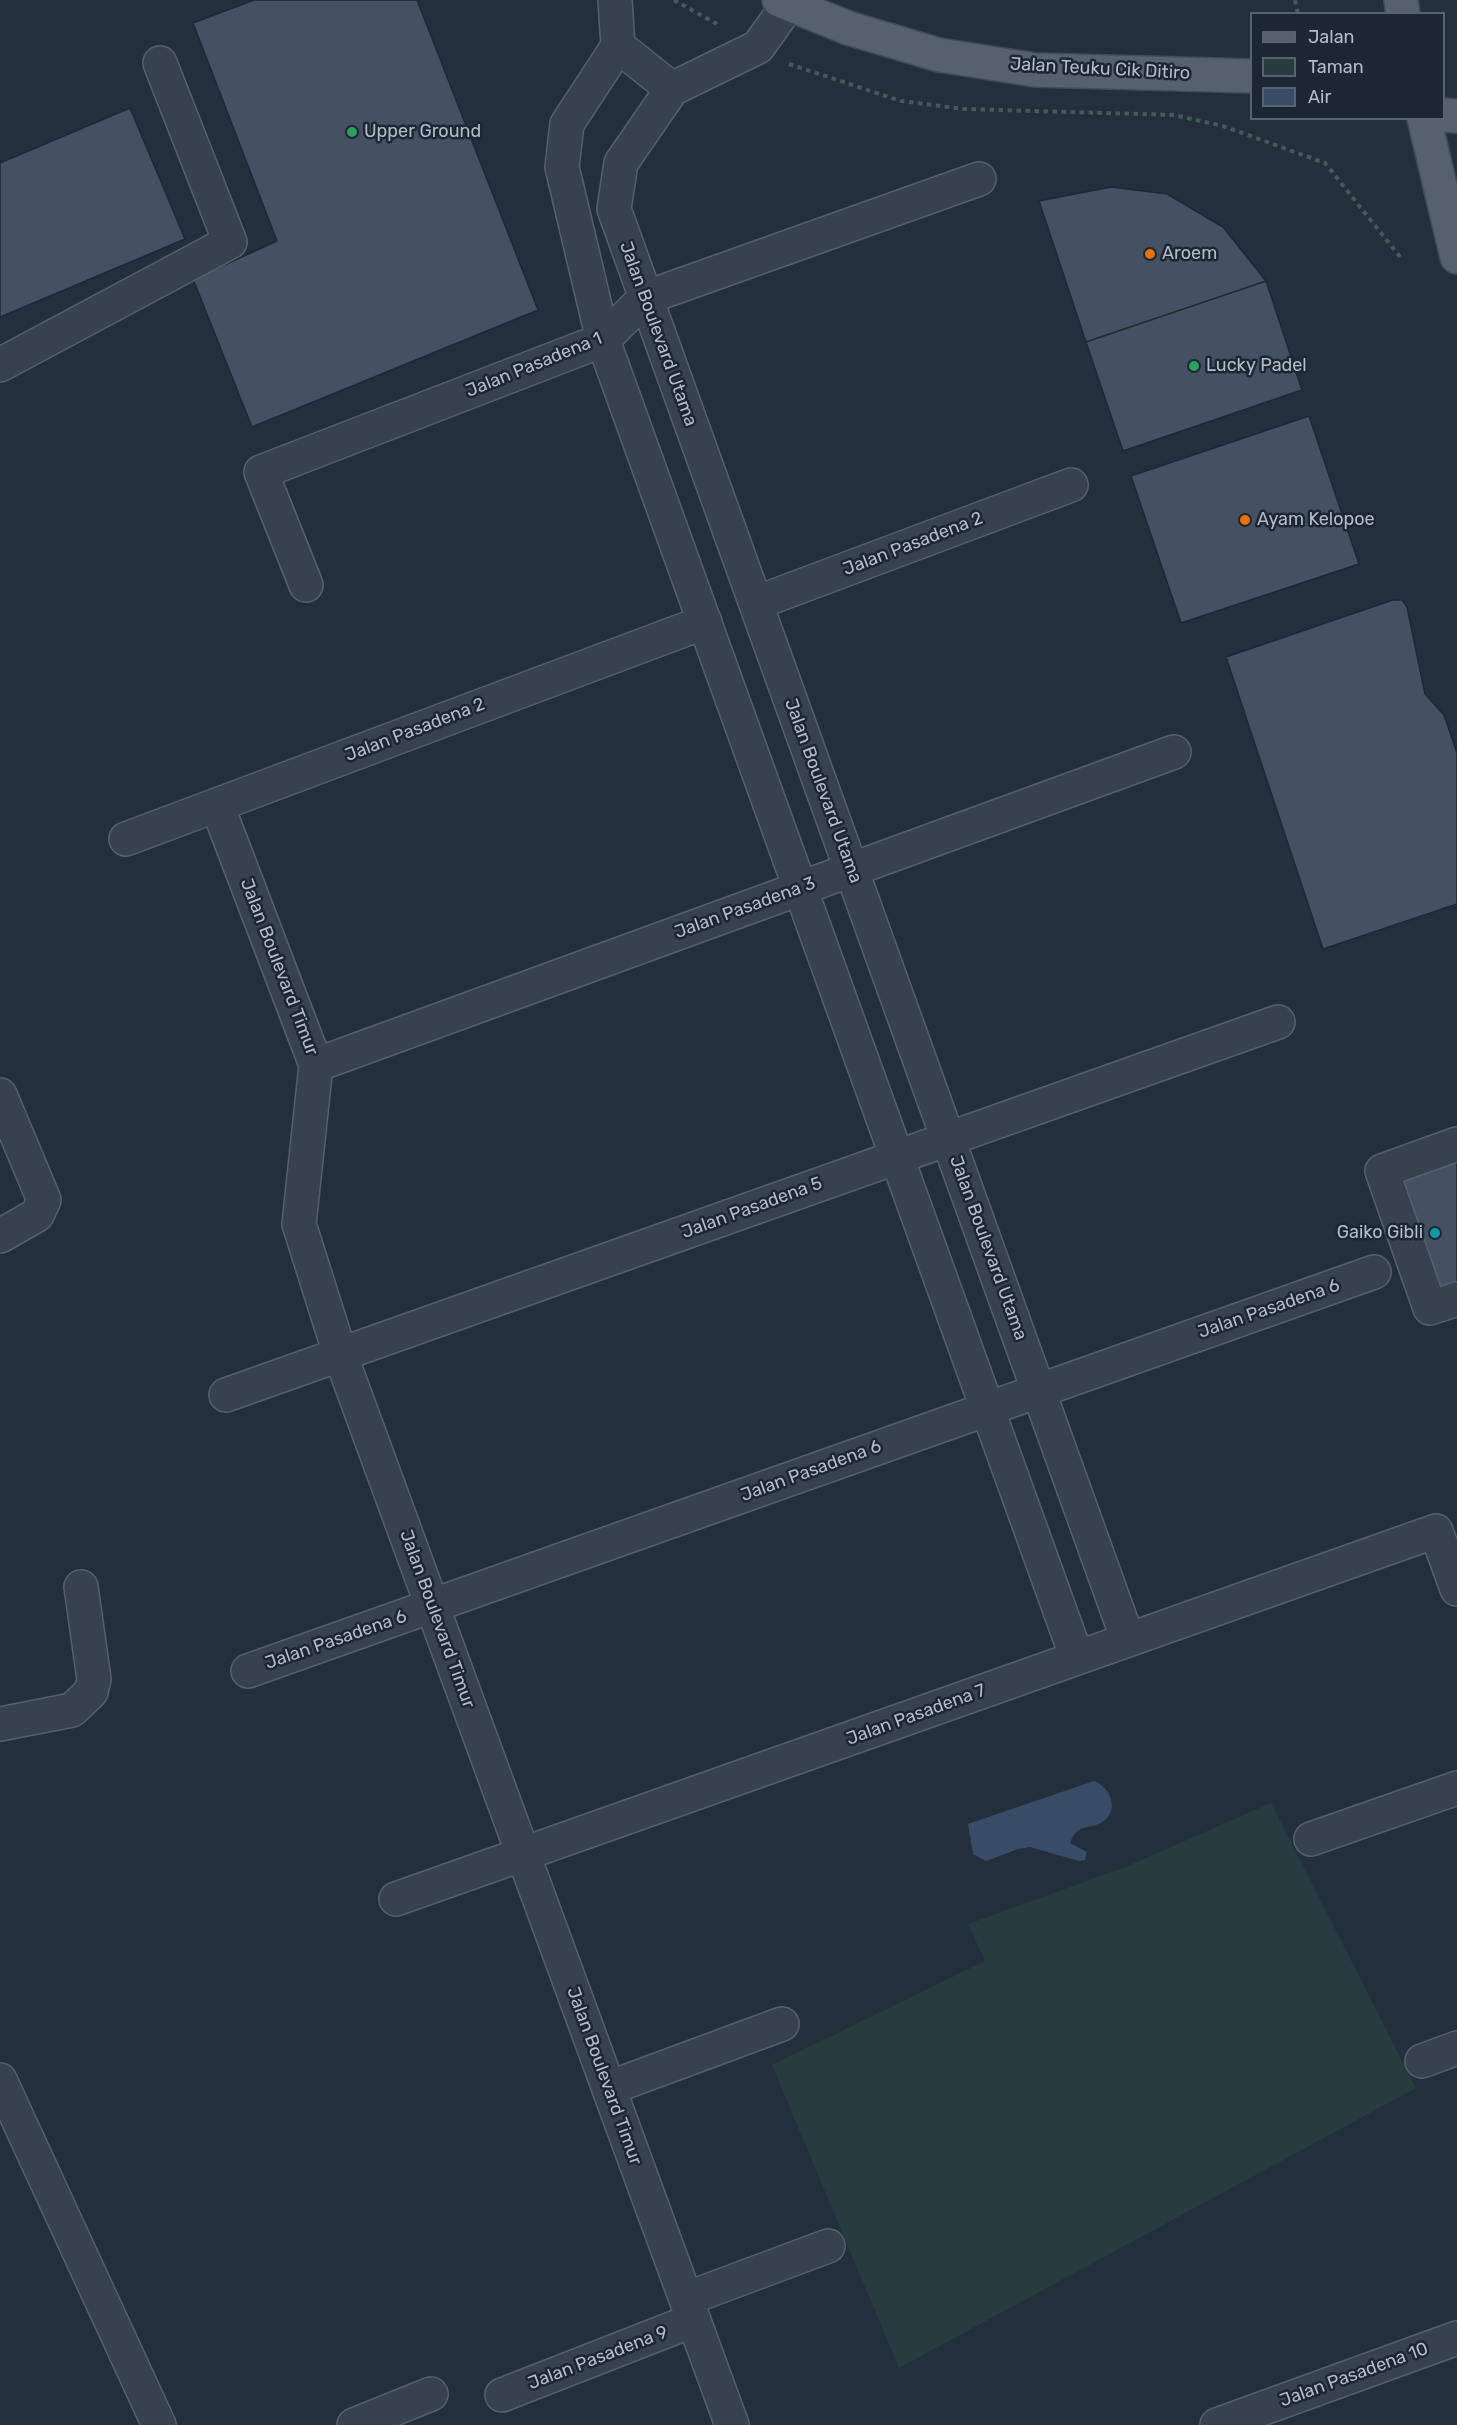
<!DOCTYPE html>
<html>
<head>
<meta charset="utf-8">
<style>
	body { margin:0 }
	#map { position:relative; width:1457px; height:2425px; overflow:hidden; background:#242f3e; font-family:Rubik,sans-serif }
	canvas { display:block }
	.legend { position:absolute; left:1250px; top:12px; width:195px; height:108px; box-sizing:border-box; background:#1d2633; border:2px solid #59626f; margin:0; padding:8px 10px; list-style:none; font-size:18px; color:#b4bcc9 }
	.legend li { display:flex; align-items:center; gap:12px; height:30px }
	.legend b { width:30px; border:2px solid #59626f }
</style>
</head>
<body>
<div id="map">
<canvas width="1457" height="2425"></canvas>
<ul class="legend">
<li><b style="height:8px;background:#56606e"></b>Jalan</li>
<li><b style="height:16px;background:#263c3f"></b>Taman</li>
<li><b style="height:16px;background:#394c67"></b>Air</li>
</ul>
</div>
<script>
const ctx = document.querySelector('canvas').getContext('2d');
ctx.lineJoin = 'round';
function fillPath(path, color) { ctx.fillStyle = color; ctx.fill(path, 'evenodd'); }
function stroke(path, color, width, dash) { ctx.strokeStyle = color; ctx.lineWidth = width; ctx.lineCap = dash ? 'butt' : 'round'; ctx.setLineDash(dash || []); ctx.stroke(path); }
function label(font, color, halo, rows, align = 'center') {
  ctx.font = font + ' Rubik,sans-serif'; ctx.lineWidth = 5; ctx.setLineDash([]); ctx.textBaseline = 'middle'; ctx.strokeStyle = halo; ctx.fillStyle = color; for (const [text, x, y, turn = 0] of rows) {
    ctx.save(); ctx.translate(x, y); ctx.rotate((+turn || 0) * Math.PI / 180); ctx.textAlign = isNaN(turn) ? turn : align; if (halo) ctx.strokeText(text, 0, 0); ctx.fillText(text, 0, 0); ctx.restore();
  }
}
fillPath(new Path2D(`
	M 1271,1803 L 1416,2088 L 899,2368 L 772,2065 L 985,1961 L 968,1924 L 1123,1868 Z`), '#263c3f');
fillPath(new Path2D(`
	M 1094,1781 C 1108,1786 1120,1807 1105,1820 C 1090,1832 1079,1820 1070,1843 L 1087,1852 L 1085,1860 L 1079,1861 L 1030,1847 L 1018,1849 L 986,1861 L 973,1854 L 968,1824 Z`), '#394c67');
const building = new Path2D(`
	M 254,0 L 417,0 L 538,310 L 252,427 L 193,279 L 277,241 L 193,23 Z
	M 130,108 L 185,239 L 0,317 L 0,163 Z
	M 1111,187 L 1167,194 L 1223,227 L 1266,281 L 1086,342 L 1039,201 Z
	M 1266,281 L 1302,390 L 1123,451 L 1086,342 Z
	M 1309,416 L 1359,564 L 1181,623 L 1131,476 Z
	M 1393,600 L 1402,600 L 1407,607 L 1425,694 L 1444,715 L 1457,753 L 1457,904 L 1323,949 L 1226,657 Z
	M 1457,1155 L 1457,1289 L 1435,1297 L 1394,1177 Z`);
fillPath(building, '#455162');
stroke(building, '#1f2835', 1.5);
const minor = new Path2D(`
	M 615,0 L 618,46 L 567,124 L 562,167 L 603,340 L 1077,1658
	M 788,5 L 758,47 L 672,89 L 621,163 L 614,209 L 1128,1640
	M 618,46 L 672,89
	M 0,365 L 230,242 L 160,63
	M 306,585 L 261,472 L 603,340 L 645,298 L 979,179
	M 756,603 L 1071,485
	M 217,805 L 316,1065 L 299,1224 L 340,1354 L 732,2425
	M 126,839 L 705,622
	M 316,1065 L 1174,752
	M 0,1095 L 44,1200 L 37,1215 L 0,1236
	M 1457,1144 L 1382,1171 L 1430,1308 L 1457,1299
	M 226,1395 L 1278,1022
	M 248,1671 L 1374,1272
	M 0,1724 L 72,1710 L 91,1692 L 94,1679 L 81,1587
	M 1311,1839 L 1457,1788
	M 396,1899 L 1436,1531 L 1457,1589
	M 1422,2061 L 1457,2048
	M 0,2080 L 159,2425
	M 609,2088 L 782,2024
	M 686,2299 L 828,2246
	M 502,2395 L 694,2320
	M 354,2425 L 431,2394
	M 1217,2425 L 1457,2338`);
const major = new Path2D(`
	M 779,0 L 848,28 L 939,55 L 1035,70 L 1252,76
	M 1401,0 L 1403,14
	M 1444,115 L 1457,116
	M 1424,118 L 1457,257`);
stroke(minor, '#565f6c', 36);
stroke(major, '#414a57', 36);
stroke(new Path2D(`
	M 674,0 L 717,24
	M 1295,0 L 1298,14
	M 789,64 L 901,101 L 964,109 L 1174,115 L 1223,126 L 1325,163 L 1401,258`), '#44595c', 4, [4.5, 4.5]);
stroke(minor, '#38414e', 33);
stroke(major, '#56606e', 33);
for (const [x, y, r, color] of [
	[352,132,6,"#2e9e5b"],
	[1150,254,6,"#e8710a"],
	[1194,366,6,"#2e9e5b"],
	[1245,520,6,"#e8710a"],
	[1435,1233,6,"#0f9aa8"]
]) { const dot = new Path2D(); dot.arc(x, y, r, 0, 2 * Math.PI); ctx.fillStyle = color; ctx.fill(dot); stroke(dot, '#1d2633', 2); }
label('18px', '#b4bcc9', '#1d2633', [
	["Jalan Teuku Cik Ditiro",1100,69,3],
	["Jalan Boulevard Utama",658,334,70],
	["Jalan Pasadena 1",534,365,-22],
	["Jalan Pasadena 2",913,544,-21],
	["Jalan Pasadena 2",415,730,-21],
	["Jalan Boulevard Utama",823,791,70],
	["Jalan Pasadena 3",745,908,-20],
	["Jalan Boulevard Timur",279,967,69],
	["Jalan Pasadena 5",752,1208,-20],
	["Jalan Boulevard Utama",988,1248,70],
	["Jalan Pasadena 6",1269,1309,-19],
	["Jalan Pasadena 6",811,1471,-20],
	["Jalan Boulevard Timur",437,1619,70],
	["Jalan Pasadena 6",336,1640,-19],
	["Jalan Pasadena 7",916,1715,-20],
	["Jalan Boulevard Timur",604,2076,70],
	["Jalan Pasadena 9",598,2358,-21],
	["Jalan Pasadena 10",1354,2375,-20]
]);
label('18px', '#b4bcc9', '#1d2633', [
	["Upper Ground",364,132],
	["Aroem",1162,254],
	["Lucky Padel",1206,366],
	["Ayam Kelopoe",1257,520],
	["Gaiko Gibli",1423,1233,"right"]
], 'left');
</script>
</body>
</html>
